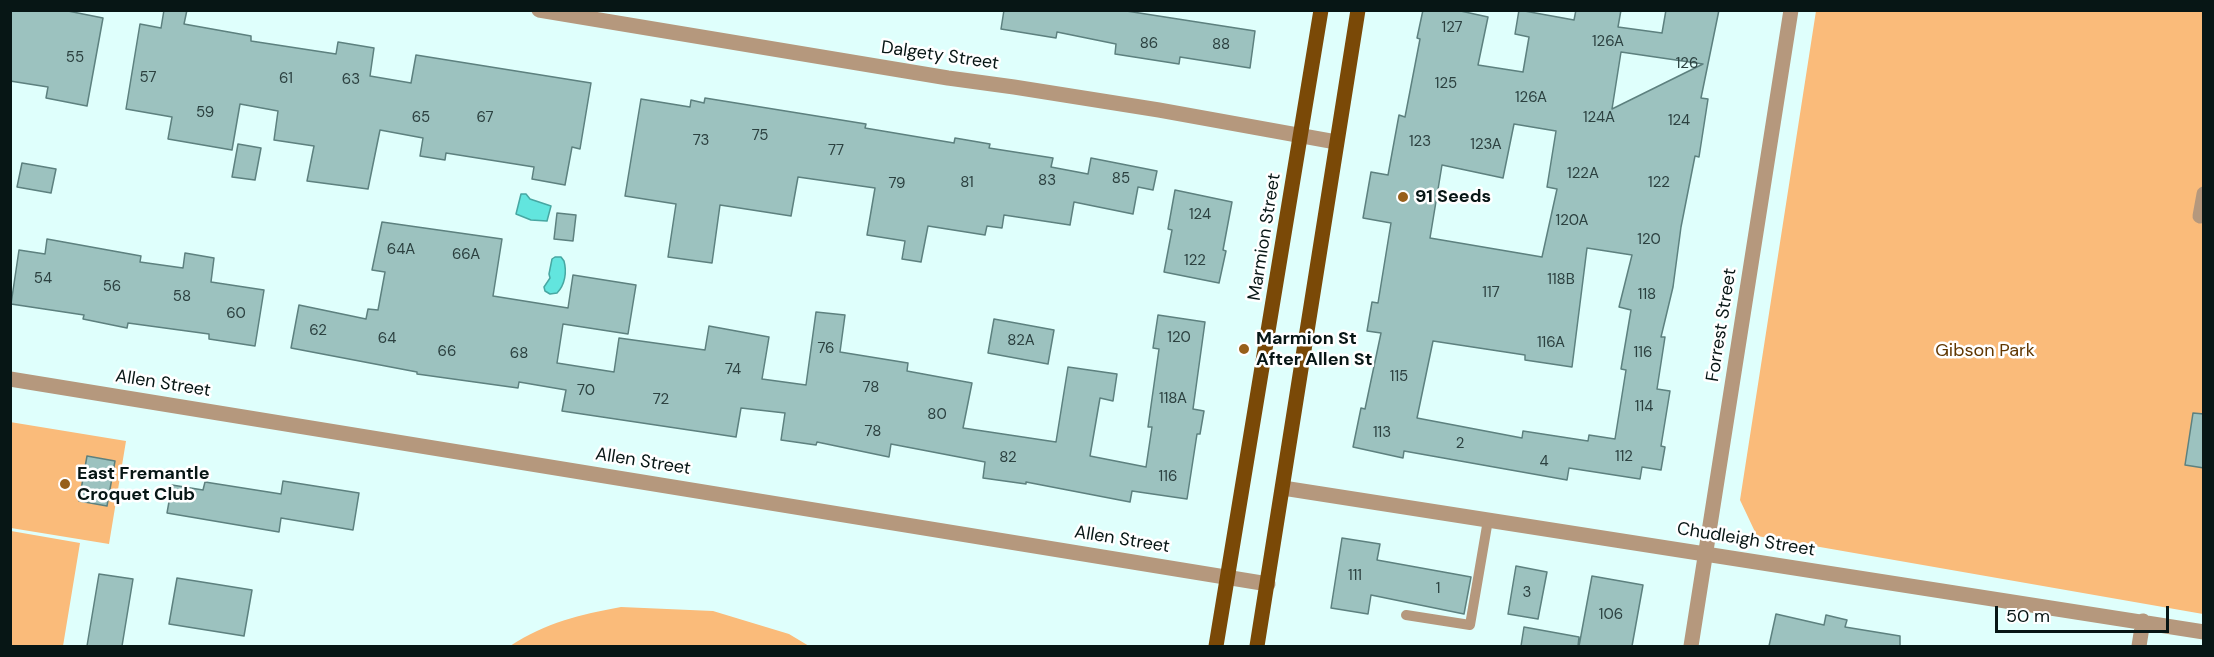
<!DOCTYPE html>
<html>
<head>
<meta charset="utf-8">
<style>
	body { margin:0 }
	#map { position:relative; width:2214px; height:657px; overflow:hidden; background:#dffffc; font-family:"DM Sans",sans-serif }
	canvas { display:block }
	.frame { position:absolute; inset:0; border:12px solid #071615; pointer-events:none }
	.scale { position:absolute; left:1995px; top:606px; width:174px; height:27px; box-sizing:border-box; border:3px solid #071615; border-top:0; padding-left:8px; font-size:18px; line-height:21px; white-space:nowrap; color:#071615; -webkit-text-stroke:4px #fff; paint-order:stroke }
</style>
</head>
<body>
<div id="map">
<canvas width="2214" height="657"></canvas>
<div class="frame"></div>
<div class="scale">50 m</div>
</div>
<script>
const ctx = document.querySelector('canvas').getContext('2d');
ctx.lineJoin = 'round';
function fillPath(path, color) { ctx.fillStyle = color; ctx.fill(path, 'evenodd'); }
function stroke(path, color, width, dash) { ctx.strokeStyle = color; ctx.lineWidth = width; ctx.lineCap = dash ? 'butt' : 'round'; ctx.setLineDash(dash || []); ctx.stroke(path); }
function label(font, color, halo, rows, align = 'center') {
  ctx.font = font + ' "DM Sans",sans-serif'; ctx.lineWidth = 5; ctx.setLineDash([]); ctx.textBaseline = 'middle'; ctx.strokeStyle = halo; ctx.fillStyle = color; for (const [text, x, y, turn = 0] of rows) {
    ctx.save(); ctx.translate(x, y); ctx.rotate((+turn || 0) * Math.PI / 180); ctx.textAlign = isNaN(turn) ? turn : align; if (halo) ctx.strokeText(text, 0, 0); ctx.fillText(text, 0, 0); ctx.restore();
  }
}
fillPath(new Path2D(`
	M 1816,11 L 2203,11 L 2203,614 L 1757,536 L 1740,500 Z
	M 10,422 L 126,441 L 109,544 L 11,528 Z
	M 11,531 L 80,543 L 63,646 L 11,646 Z
	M 621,607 L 713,611 L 789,634 L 809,646 L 510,646 C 547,622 579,615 621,607 Z`), '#fabb7a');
const water = new Path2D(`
	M 521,194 L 526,194 L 530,199 L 551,206 L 547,221 L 531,220 L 516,214 Z
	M 555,257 L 561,257 L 564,261 C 567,272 565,285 557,293 L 550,294 L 545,291 L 544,287 L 550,278 L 549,274 L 552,259 Z`);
fillPath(water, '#62e5de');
stroke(water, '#47a7a2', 1.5);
const building = new Path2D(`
	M 10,10 L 63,10 L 103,18 L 87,106 L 46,98 L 48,87 L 10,81 Z
	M 164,10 L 187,10 L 184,24 L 251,36 L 251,41 L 336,54 L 338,42 L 374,48 L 370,76 L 411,83 L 416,55 L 591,83 L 580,149 L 572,147 L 565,185 L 532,179 L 534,167 L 446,153 L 445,160 L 420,156 L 423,138 L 380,130 L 368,189 L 307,181 L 314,146 L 274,140 L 278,111 L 240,104 L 232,150 L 168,139 L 172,117 L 126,109 L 140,24 L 161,28 Z
	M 1004,10 L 1120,10 L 1255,31 L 1250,68 L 1180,57 L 1179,64 L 1115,54 L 1116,44 L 1057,32 L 1056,38 L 1001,29 Z
	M 1423,10 L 1456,10 L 1488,17 L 1478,65 L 1523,72 L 1529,37 L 1515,34 L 1519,10 L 1574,20 L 1576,10 L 1621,10 L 1618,27 L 1662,33 L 1666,10 L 1719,10 L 1701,98 L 1708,99 L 1699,157 L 1695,156 L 1681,227 L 1673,287 L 1661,337 L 1665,337 L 1657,389 L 1670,391 L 1661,446 L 1665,447 L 1661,470 L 1642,467 L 1640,479 L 1569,468 L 1567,480 L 1404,451 L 1403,458 L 1353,447 L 1361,408 L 1365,409 L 1381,333 L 1367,331 L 1372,302 L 1378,303 L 1391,223 L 1363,218 L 1371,172 L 1388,175 L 1399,115 L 1405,117 L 1420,39 L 1417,38 ZM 1621,52 L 1703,64 L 1612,109 ZM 1514,124 L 1556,131 L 1547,187 L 1557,189 L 1542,257 L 1430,238 L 1442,165 L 1503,178 ZM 1587,248 L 1632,255 L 1619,307 L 1631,310 L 1621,369 L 1626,370 L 1615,439 L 1589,435 L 1588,441 L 1523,431 L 1522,438 L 1417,418 L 1433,341 L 1525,355 L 1525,360 L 1572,367 Z
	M 705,98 L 866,124 L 865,128 L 954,143 L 955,138 L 990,144 L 989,148 L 1053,158 L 1051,167 L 1088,174 L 1091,158 L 1157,171 L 1153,190 L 1138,187 L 1133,214 L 1074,202 L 1070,225 L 1004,215 L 1002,228 L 987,226 L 985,235 L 928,226 L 921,262 L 902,259 L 905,241 L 867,235 L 875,188 L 798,177 L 791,216 L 720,205 L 712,263 L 668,257 L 676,204 L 625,196 L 641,99 L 690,107 L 691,100 L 704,103 Z
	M 238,144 L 261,148 L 255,180 L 232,177 Z
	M 22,163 L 56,169 L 51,193 L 17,187 Z
	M 1175,190 L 1232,202 L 1223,250 L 1226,251 L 1219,283 L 1164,272 L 1172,230 L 1168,229 Z
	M 557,213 L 576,215 L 573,241 L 554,239 Z
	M 382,222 L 502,239 L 493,296 L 568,308 L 573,275 L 636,285 L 628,334 L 563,324 L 557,363 L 614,372 L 619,338 L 705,350 L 709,326 L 769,337 L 762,379 L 806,385 L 816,312 L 845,315 L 840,352 L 908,363 L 907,371 L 972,383 L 963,428 L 1056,442 L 1068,367 L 1117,374 L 1113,401 L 1100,398 L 1090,456 L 1146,467 L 1152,427 L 1148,427 L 1159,349 L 1153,348 L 1158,315 L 1205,322 L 1193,409 L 1204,411 L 1200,434 L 1197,434 L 1187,499 L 1132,491 L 1130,502 L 1026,482 L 1026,484 L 983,478 L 985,462 L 891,444 L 889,457 L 817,442 L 816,445 L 781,440 L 785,413 L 741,408 L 736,437 L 562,411 L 566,390 L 519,382 L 518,388 L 417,374 L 417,372 L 291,348 L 299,305 L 366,319 L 368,309 L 378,310 L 385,272 L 372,270 Z
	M 47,239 L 141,256 L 140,262 L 183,268 L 185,253 L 214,258 L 211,282 L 264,290 L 255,346 L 209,339 L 209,334 L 128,323 L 127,328 L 83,319 L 84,315 L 11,304 L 19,250 L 45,254 Z
	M 994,319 L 1054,330 L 1048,364 L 988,353 Z
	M 2193,413 L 2204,414 L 2204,468 L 2185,465 Z
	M 87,456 L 115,461 L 107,506 L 79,501 Z
	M 283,481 L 359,493 L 353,530 L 281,518 L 279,532 L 167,513 L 172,485 L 203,490 L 205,482 L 281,494 Z
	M 1342,538 L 1380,544 L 1377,560 L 1471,577 L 1464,614 L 1371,595 L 1368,614 L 1331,608 Z
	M 1516,566 L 1547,572 L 1538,619 L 1508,614 Z
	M 99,574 L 133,579 L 122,646 L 87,646 Z
	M 1592,576 L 1643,585 L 1632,646 L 1579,646 Z
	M 177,578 L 252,590 L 244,636 L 169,624 Z
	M 1776,614 L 1824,625 L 1826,615 L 1847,620 L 1845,627 L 1900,636 L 1900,646 L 1769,646 Z
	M 1524,627 L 1579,637 L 1578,646 L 1521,646 Z`);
fillPath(building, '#9cc2bf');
stroke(building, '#5d817f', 1.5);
stroke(new Path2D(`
	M 1406,615 L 1470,625 L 1488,520`), '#b5987d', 10);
stroke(new Path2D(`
	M 539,10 L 948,78 L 1014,87 L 1159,110 L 1336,142
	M 2200,216 L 2204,194
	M 10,379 L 1268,584
	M 1283,488 L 2204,632
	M 1691,646 L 1791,10
	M 2139,646 L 2143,621`), '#b5987d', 15);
stroke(new Path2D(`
	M 1216,646 L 1321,10
	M 1257,646 L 1358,10`), '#7a4907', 15);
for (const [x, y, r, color] of [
	[1403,197,6,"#975f1a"],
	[1244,349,6,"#975f1a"],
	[65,484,6,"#975f1a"]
]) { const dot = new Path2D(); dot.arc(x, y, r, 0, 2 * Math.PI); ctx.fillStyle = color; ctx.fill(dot); stroke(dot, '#fff', 2); }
label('15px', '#2c4140', null, [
	["127",1452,28],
	["126A",1608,42],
	["86",1149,44],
	["88",1221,45],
	["55",75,58],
	["126",1687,64],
	["57",148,78],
	["61",286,79],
	["63",351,80],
	["125",1446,84],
	["126A",1531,98],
	["59",205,113],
	["65",421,118],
	["67",485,118],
	["124A",1599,118],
	["124",1679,121],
	["75",760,136],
	["73",701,141],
	["123",1420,142],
	["123A",1486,145],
	["77",836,151],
	["122A",1583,174],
	["85",1121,179],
	["83",1047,181],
	["81",967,183],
	["122",1659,183],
	["79",897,184],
	["124",1200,215],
	["120A",1572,221],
	["120",1649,240],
	["64A",401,250],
	["66A",466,255],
	["122",1195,261],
	["54",43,279],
	["118B",1561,280],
	["56",112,287],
	["117",1491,293],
	["118",1647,295],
	["58",182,297],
	["60",236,314],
	["62",318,331],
	["120",1179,338],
	["64",387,339],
	["82A",1021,341],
	["116A",1551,343],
	["76",826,349],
	["66",447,352],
	["116",1643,353],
	["68",519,354],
	["74",733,370],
	["115",1399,377],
	["78",871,388],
	["70",586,391],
	["118A",1173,399],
	["72",661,400],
	["114",1644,407],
	["80",937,415],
	["78",873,432],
	["113",1382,433],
	["2",1460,444],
	["112",1624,457],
	["82",1008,458],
	["4",1544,462],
	["116",1168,477],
	["111",1355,576],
	["1",1438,589],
	["3",1527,593],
	["106",1611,615]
]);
label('18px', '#071615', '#fff', [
	["Dalgety Street",940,56,8],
	["Marmion Street",1265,237,-81],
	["Forrest Street",1722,325,-81],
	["Allen Street",163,384,9],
	["Allen Street",643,462,9],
	["Allen Street",1122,540,9],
	["Chudleigh Street",1746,540,9]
]);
label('bold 18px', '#071615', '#fff', [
	["91 Seeds",1415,197],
	["Marmion St",1256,339],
	["After Allen St",1256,360],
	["East Fremantle",77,474],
	["Croquet Club",77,495]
], 'left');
label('18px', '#613700', '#fff', [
	["Gibson Park",1985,351]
]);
</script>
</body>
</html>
